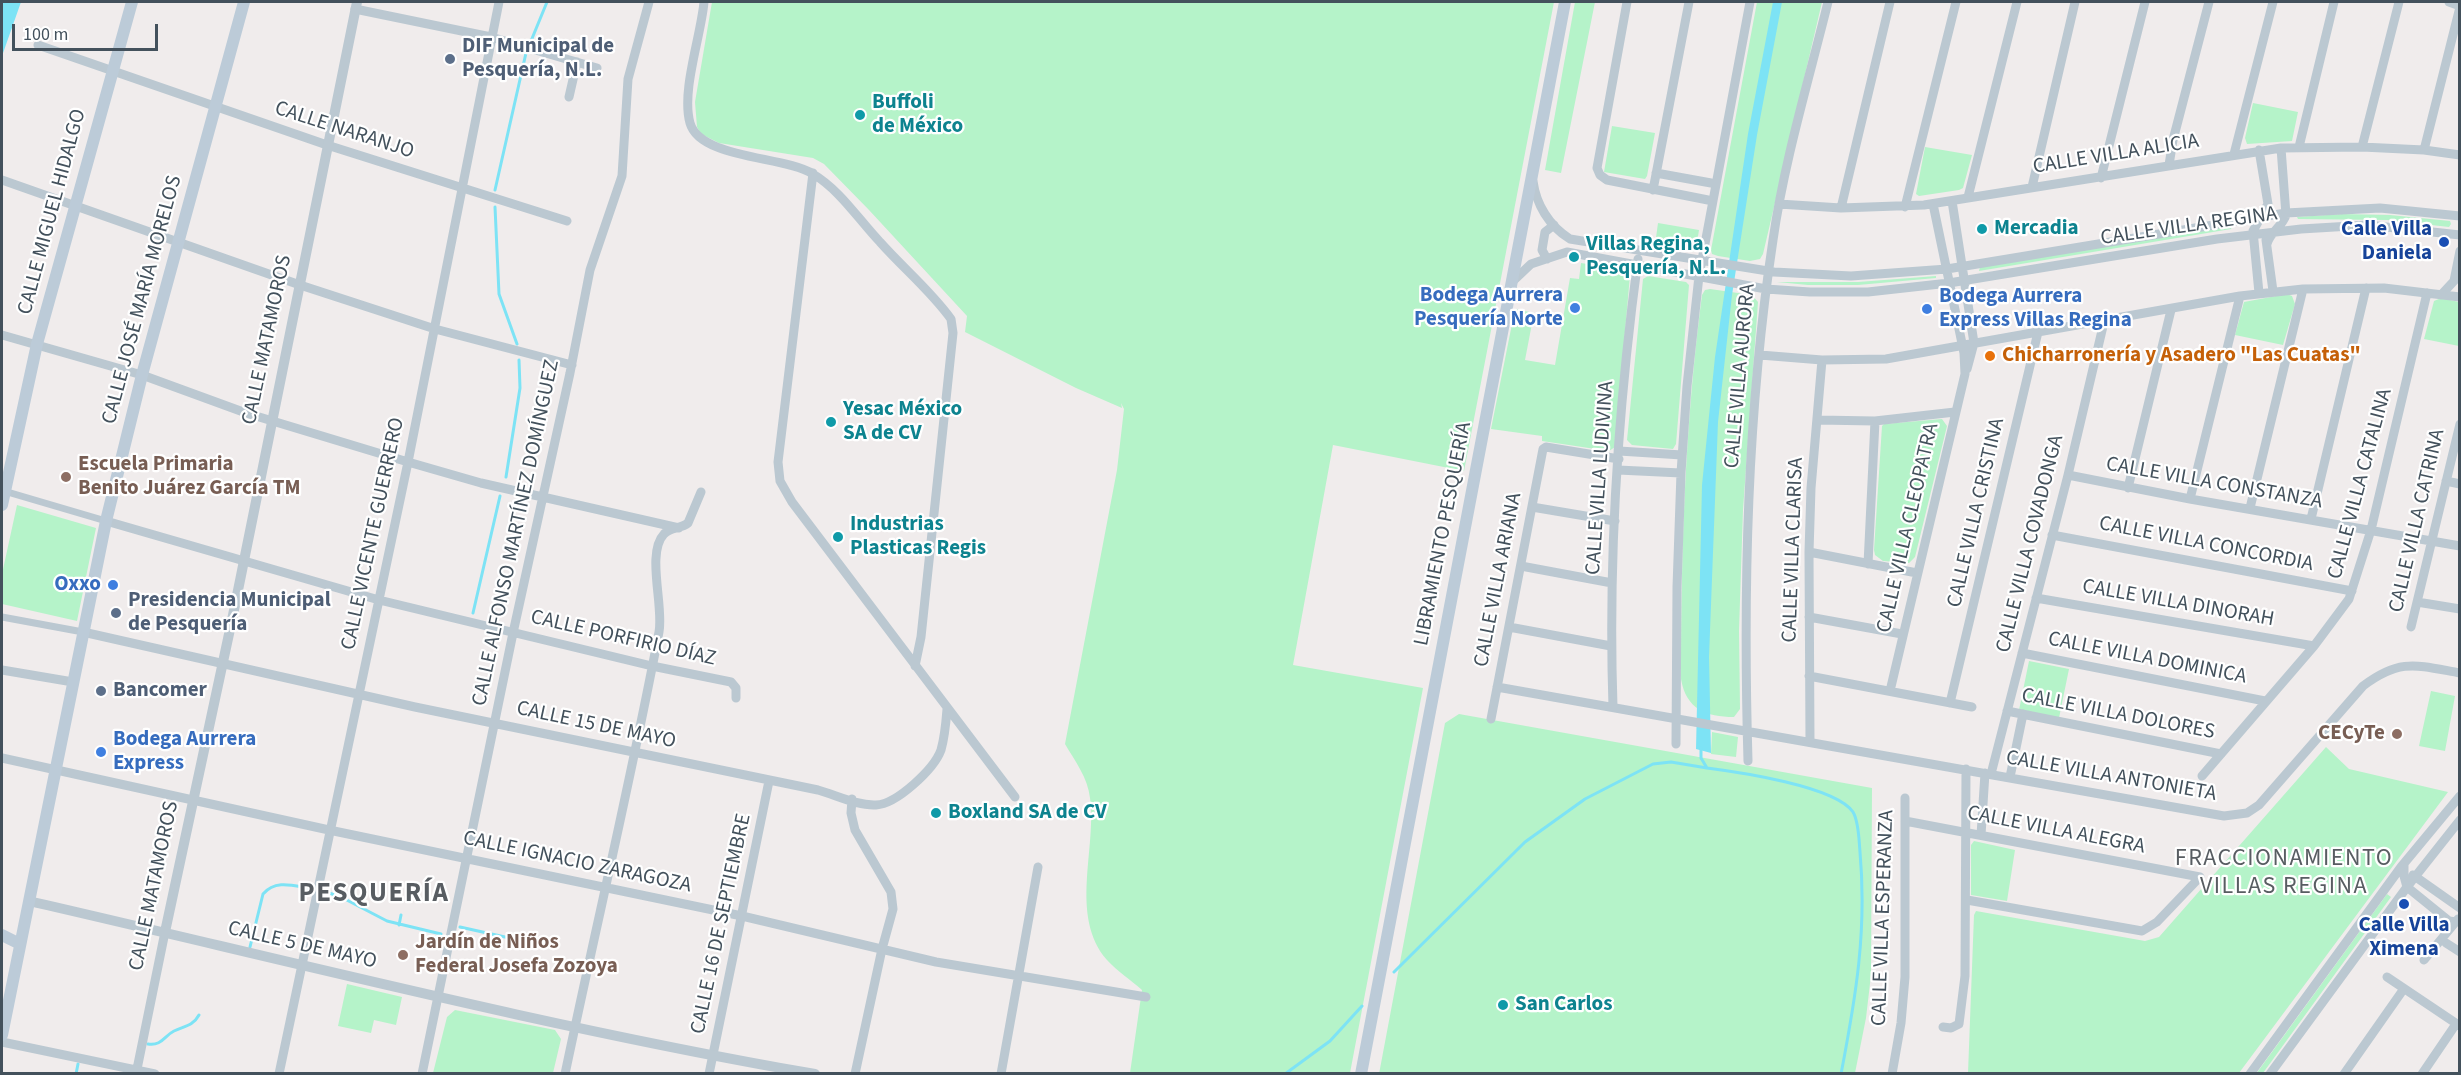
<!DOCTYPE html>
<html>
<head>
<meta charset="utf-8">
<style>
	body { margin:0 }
	#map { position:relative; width:2461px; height:1075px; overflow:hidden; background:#f0ecec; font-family:"Source Sans 3",sans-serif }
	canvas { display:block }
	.frame { position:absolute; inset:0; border:3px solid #43515c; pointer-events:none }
	.scale { position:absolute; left:12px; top:24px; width:146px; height:27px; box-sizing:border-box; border:3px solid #43515c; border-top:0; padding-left:8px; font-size:18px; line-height:21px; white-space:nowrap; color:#43515c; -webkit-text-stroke:4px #fff; paint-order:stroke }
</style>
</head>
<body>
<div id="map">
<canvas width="2461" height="1075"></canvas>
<div class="frame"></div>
<div class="scale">100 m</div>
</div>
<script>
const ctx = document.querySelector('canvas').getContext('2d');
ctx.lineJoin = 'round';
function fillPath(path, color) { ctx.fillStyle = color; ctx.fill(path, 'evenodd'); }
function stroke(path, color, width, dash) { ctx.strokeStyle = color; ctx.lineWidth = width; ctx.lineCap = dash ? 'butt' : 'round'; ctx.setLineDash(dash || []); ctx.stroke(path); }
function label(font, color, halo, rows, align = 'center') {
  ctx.font = font + ' "Source Sans 3",sans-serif'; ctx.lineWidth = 4.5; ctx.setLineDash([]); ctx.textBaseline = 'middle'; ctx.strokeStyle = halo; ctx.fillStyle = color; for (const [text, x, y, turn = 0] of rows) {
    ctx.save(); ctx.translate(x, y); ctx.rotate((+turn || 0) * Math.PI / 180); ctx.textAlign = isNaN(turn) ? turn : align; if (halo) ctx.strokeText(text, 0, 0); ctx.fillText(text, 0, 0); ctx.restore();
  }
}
fillPath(new Path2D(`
	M 712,2 L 1554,2 L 1464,471 L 1333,445 L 1293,665 L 1423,688 L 1350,1073 L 1130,1073 L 1142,990 C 1131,980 1117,971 1107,960 C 1069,916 1097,849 1090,798 C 1088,778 1075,761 1065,744 L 1117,470 L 1124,409 L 1121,403 L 1122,408 L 1076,388 L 965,332 L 967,316 L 869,210 L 824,164 L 813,158 L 719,143 L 701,134 L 697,127 L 695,102 Z
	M 1575,2 L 1595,2 L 1561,173 L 1545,170 Z
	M 1757,2 L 1822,2 L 1763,254 L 1760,259 L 1750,261 L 1718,256 L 1712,254 L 1711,250 Z
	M 2253,103 L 2298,112 L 2292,141 L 2247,144 L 2245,138 Z
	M 1612,126 L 1655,133 L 1647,176 L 1645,179 L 1604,172 Z
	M 1925,147 L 1972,155 L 1963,188 L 1959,190 L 1919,196 L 1916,194 Z
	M 2342,214 L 2390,215 L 2450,221 L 2451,224 L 2449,227 L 2387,220 L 2298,219 L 2297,217 Z
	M 1658,223 L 1699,230 L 1696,249 L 1692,252 L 1655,245 Z
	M 2232,226 L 2231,229 L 1979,271 L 1980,267 Z
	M 1581,263 L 1625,270 L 1630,275 L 1615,447 L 1609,451 L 1542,441 L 1542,436 L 1491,429 L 1515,309 L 1534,313 L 1525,360 L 1555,365 L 1570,278 L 1579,279 Z
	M 1648,276 L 1686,282 L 1689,285 L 1676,444 L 1673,449 L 1632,445 L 1627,440 L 1643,279 Z
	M 1936,276 L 1936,278 L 1858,285 L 1808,285 L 1777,282 L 1858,282 Z
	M 1710,289 L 1752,295 L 1758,302 L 1743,510 L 1739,631 L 1740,709 L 1734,717 C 1706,717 1686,709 1681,679 C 1681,551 1685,423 1702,295 L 1705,290 Z
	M 2287,294 L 2292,296 L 2295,304 L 2283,345 L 2235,335 L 2244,302 Z
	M 2441,298 L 2459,302 L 2459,346 L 2424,339 L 2434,301 Z
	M 1942,419 L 1947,426 L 1915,557 L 1909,563 L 1883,561 L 1875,555 L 1874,550 L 1882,426 L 1884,424 Z
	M 17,505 L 96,528 L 77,621 L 2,604 L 2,574 Z
	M 2029,661 L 2069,669 L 2059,718 L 2019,710 Z
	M 2431,691 L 2455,696 L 2445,751 L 2419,746 Z
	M 1459,714 L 1872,788 L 1871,975 L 1866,1018 L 1855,1073 L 1379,1074 L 1445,723 Z
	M 1712,732 L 1738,737 L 1736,757 L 1711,754 Z
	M 2326,747 L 2349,769 L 2448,792 L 2239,1073 L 1968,1073 L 1974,915 L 1976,911 L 2145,941 L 2159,937 Z
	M 1974,841 L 2015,850 L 2007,901 L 1971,895 L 1971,845 Z
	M 2387,894 L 2391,897 L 2263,1073 L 2256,1074 Z
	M 347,984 L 402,997 L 396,1025 L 374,1020 L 371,1033 L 338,1026 Z
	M 455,1010 L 555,1030 L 561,1039 L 553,1073 L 433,1073 L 447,1017 Z`), '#b5f3c9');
fillPath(new Path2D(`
	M 2,2 L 21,2 L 2,56 Z
	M 1773,2 L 1782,2 L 1757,135 L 1732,295 L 1718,422 L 1709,657 L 1711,753 L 1696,749 L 1702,485 L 1715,357 L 1748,134 Z`), '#7de3f5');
stroke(new Path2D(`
	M 531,41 L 547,2
	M 495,190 L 526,53
	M 495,207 L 499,294 L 517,344
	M 506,477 L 520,388 L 519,360
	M 473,613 L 500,496
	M 1701,748 L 1701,758 L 1707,768 C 1738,772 1835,786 1853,812 C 1859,822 1859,841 1860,852 C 1867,931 1856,996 1841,1074
	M 323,891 L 341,897 L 387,921 L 441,934
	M 399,925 L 401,915
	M 460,927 L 523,941
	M 250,947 L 263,894 C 275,880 291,885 308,888
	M 1394,972 L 1525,842 L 1585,799 L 1653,764 L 1671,762 L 1707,768
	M 148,1044 C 162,1046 164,1036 174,1031 C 185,1026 193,1026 199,1015
	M 76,1074 L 78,1064
	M 1285,1074 L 1330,1041 L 1362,1006`), '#7de3f5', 3);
stroke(new Path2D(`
	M 4,491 L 106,521
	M 2,617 L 83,632`), '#bbc8d1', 7);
stroke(new Path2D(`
	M 704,2 C 701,36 681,91 690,123 C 700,159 785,156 813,174 C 840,190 859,220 880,242 C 903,268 931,291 951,319 L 953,333 L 921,637 L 915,666
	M 1627,2 L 1597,168 L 1600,175 L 1607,180 L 1708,200
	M 2449,2 L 2460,6
	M 355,9 L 491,37 L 597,68
	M 38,45 L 327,145 L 567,221
	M 569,97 L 577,62
	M 2299,147 L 2334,2
	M 2362,147 L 2399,2
	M 2259,150 L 2269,210
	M 2424,150 L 2460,7
	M 2234,154 L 2273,2
	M 2169,165 L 2173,140 L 2209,2
	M 813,173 L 778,462 L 780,481 L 792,502 L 1015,797
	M 1656,173 L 1711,183
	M 2101,178 L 2145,2
	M 2,180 L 300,285 L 435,329 L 572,365
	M 1533,181 C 1536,204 1549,226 1570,239 L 1774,272 L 1851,276 L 1947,269 L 2286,213 L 2380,208 L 2460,216
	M 2032,187 L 2075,2
	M 1653,190 L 1689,2
	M 1968,197 L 2017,2
	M 1952,201 L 1974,343 L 1967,369
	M 1779,204 L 1841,208 L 1924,205 L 2281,148 L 2362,147 L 2424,150 L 2460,155
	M 1905,207 L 1956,2
	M 1841,208 L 1890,2
	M 2266,240 L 2273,291
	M 2267,244 C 2270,232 2282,227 2286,215 L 2281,148
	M 1547,259 L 1542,250 L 1545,232 L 1554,225
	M 1512,282 L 1531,264 L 1567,252 L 1766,289 L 1810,292 L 1868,292 L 1949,283 L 2217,239 L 2301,229 L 2368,225 L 2460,235
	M 2259,293 L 2253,231 L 2268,204
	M 2441,295 L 2454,281 L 2460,251
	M 2,335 L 142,375 L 246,413 L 408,462 L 481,483 L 679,528
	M 1760,355 L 1822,360 L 1886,359 L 2240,296 L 2303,289 L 2384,288 L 2460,297
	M 1818,420 L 1875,421 L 1955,412
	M 1619,451 L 1682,455
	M 1618,470 L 1681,473
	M 2068,475 L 2190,499 L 2460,546
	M 2446,481 L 2460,484
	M 2128,488 L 2171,310
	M 2190,499 L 2240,296
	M 1532,507 L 1615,521
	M 2250,508 L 2303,289
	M 2311,519 L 2366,288
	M 106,521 L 379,600 L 652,666 L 731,682 L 736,688 L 736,698
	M 2052,535 L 2352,591
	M 1809,552 L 1917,573
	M 1868,564 L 1875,421
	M 1521,566 L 1612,583
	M 2036,598 L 2314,646
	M 2417,602 L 2460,609
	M 1809,617 L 1902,634
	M 1509,627 L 1611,646
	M 2411,627 L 2460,424
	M 83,632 L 415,707 L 818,790 C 836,795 858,806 876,805 C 897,804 934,769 941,750 C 945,736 946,722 947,709
	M 2022,653 L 2265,701
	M 2,670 L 73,682
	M 1809,676 L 1972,707
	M 1497,687 L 2224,816 L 2247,813 L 2259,805 L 2363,686 C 2400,658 2416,665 2460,673
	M 1890,691 L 1965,374 L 1964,353 L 1933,204
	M 1950,703 L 2038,332
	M 1613,707 C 1608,558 1618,407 1638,259
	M 2007,711 L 2221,754
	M 1491,719 L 1543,449 L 1546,447 L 1619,459
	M 1810,742 L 1809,552 L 1811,488 L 1822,360
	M 1676,744 L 1677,587 L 1681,473 L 1687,386 L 1699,276 L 1750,2
	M 2,758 L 329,830 L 742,916 L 936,962 L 1146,997
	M 1748,761 C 1743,587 1747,412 1773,240 C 1784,162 1809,79 1828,2
	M 1991,774 L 2068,475 L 2104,322
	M 2202,776 L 2314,646 L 2349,599 L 2371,530 L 2427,293
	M 2010,777 L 2023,714
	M 852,799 L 851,813 L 855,830 L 891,892 L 893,909 L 882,949 L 855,1074
	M 1905,821 L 2200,877
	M 1981,835 L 1985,773
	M 2404,864 L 2404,876 L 2407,887 L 2449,921 L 2456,922
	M 2413,875 L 2460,908
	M 1967,900 L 2142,931 L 2157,922 L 2200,877
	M 2446,943 L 2460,952
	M 2424,960 L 2458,919
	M 2387,977 L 2460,1026
	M 1943,1027 L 1951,1028 L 1959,1024 L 1965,976 L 1966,769
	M 2,1042 L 155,1074
	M 136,1074 L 165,932
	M 279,1074 L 408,462 L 499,2
	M 422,1074 L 513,633 L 570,373 L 590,270 L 622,176 L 628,79 L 649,2
	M 565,1074 C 596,926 631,780 659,632 C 664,606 646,553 664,534 C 670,527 681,529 688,523 L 701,492
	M 709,1074 L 769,781
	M 1001,1074 L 1038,867
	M 1892,1074 L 1901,1023 L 1905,977 L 1905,798
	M 2250,1074 L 2401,867 L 2460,796
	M 2270,1074 L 2407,887 L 2460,820
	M 2344,1074 L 2403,990
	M 2422,1074 L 2456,1024`), '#bbc8d1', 9);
stroke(new Path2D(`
	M 29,901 C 290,961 550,1028 815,1074
	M 165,932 L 232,620 L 357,2`), '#bbc8d1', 10);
stroke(new Path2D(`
	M 2,505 L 37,344 L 132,2
	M 2,935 L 20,944
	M 2,1035 L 106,521 L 142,375 L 244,2
	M 1361,1074 L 1565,2`), '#bccbd8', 12);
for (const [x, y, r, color] of [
	[450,59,6,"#5c6f8a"],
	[860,115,6,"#0f9aa8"],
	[1982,229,6,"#0f9aa8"],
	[2444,242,6,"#1a4fb4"],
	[1574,257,6,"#0f9aa8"],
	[1575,308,6,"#3f7fe0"],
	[1927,309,6,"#3f7fe0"],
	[1990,356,6,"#e8710a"],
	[831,422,6,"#0f9aa8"],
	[66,477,6,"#8d6e63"],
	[838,537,6,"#0f9aa8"],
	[113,585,6,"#3f7fe0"],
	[116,613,6,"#5c6f8a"],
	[101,691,6,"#5c6f8a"],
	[2397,734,6,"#8d6e63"],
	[101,752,6,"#3f7fe0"],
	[936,813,6,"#0f9aa8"],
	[2404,904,6,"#1a4fb4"],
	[403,955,6,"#8d6e63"],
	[1503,1005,6,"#0f9aa8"]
]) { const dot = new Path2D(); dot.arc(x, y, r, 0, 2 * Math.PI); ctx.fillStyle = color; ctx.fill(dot); stroke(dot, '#fff', 2); }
label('bold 21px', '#4e5e75', '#fff', [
	["DIF Municipal de",462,47],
	["Pesquería, N.L.",462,71],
	["Presidencia Municipal",128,601],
	["de Pesquería",128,625],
	["Bancomer",113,691]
], 'left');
label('bold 21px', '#0d838f', '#fff', [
	["Buffoli",872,103],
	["de México",872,127],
	["Mercadia",1994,229],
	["Villas Regina,",1586,245],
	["Pesquería, N.L.",1586,269],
	["Yesac México",843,410],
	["SA de CV",843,434],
	["Industrias",850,525],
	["Plasticas Regis",850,549],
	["Boxland SA de CV",948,813],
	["San Carlos",1515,1005]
], 'left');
label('21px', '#43515c', '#fff', [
	["CALLE NARANJO",344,131,18],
	["CALLE VILLA ALICIA",2116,155,-9],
	["CALLE MIGUEL HIDALGO",53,212,-75],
	["CALLE VILLA REGINA",2189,227,-8],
	["CALLE JOSÉ MARÍA MORELOS",143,300,-75],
	["CALLE MATAMOROS",268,340,-78],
	["CALLE VILLA AURORA",1741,376,-85],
	["CALLE VILLA LUDIVINA",1601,478,-86],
	["CALLE VILLA CONSTANZA",2214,484,10],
	["CALLE VILLA CATALINA",2361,484,-75],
	["CALLE VILLA CRISTINA",1977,513,-77],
	["CALLE VILLA CATRINA",2418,521,-77],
	["CALLE VILLA CLEOPATRA",1909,528,-77],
	["CALLE ALFONSO MARTÍNEZ DOMÍNGUEZ",517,533,-78],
	["CALLE VICENTE GUERRERO",374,534,-78],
	["LIBRAMIENTO PESQUERÍA",1444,534,-79],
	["CALLE VILLA COVADONGA",2031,544,-76],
	["CALLE VILLA CONCORDIA",2206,545,11],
	["CALLE VILLA CLARISA",1794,550,-88],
	["CALLE VILLA ARIANA",1499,580,-79],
	["CALLE VILLA DINORAH",2178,604,10],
	["CALLE PORFIRIO DÍAZ",623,639,13],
	["CALLE VILLA DOMINICA",2147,659,11],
	["CALLE VILLA DOLORES",2118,715,11],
	["CALLE 15 DE MAYO",596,726,12],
	["CALLE VILLA ANTONIETA",2111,777,10],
	["CALLE VILLA ALEGRA",2056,831,11],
	["CALLE IGNACIO ZARAGOZA",577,863,12],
	["CALLE MATAMOROS",155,886,-78],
	["CALLE VILLA ESPERANZA",1884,918,-88],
	["CALLE 16 DE SEPTIEMBRE",722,924,-78],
	["CALLE 5 DE MAYO",302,946,13]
]);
label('bold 21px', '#164399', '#fff', [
	["Calle Villa",2432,230],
	["Daniela",2432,254],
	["Calle Villa",2404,926,"center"],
	["Ximena",2404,950,"center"]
], 'right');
label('bold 21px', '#366cbe', '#fff', [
	["Bodega Aurrera",1563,296],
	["Pesquería Norte",1563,320],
	["Bodega Aurrera",1939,297,"left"],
	["Express Villas Regina",1939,321,"left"],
	["Oxxo",101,585],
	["Bodega Aurrera",113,740,"left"],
	["Express",113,764,"left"]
], 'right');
label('bold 21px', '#c56008', '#fff', [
	["Chicharronería y Asadero \"Las Cuatas\"",2002,356]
], 'left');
label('bold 21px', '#785e54', '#fff', [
	["Escuela Primaria",78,465],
	["Benito Juárez García TM",78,489],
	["CECyTe",2385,734,"right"],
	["Jardín de Niños",415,943],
	["Federal Josefa Zozoya",415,967]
], 'left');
ctx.letterSpacing = '1.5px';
label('24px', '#585d62', '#fff', [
	["FRACCIONAMIENTO",2284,860],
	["VILLAS REGINA",2284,888]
]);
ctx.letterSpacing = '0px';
ctx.letterSpacing = '1.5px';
label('bold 27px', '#585d62', '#fff', [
	["PESQUERÍA",374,895]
]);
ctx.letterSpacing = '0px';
</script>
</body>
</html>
